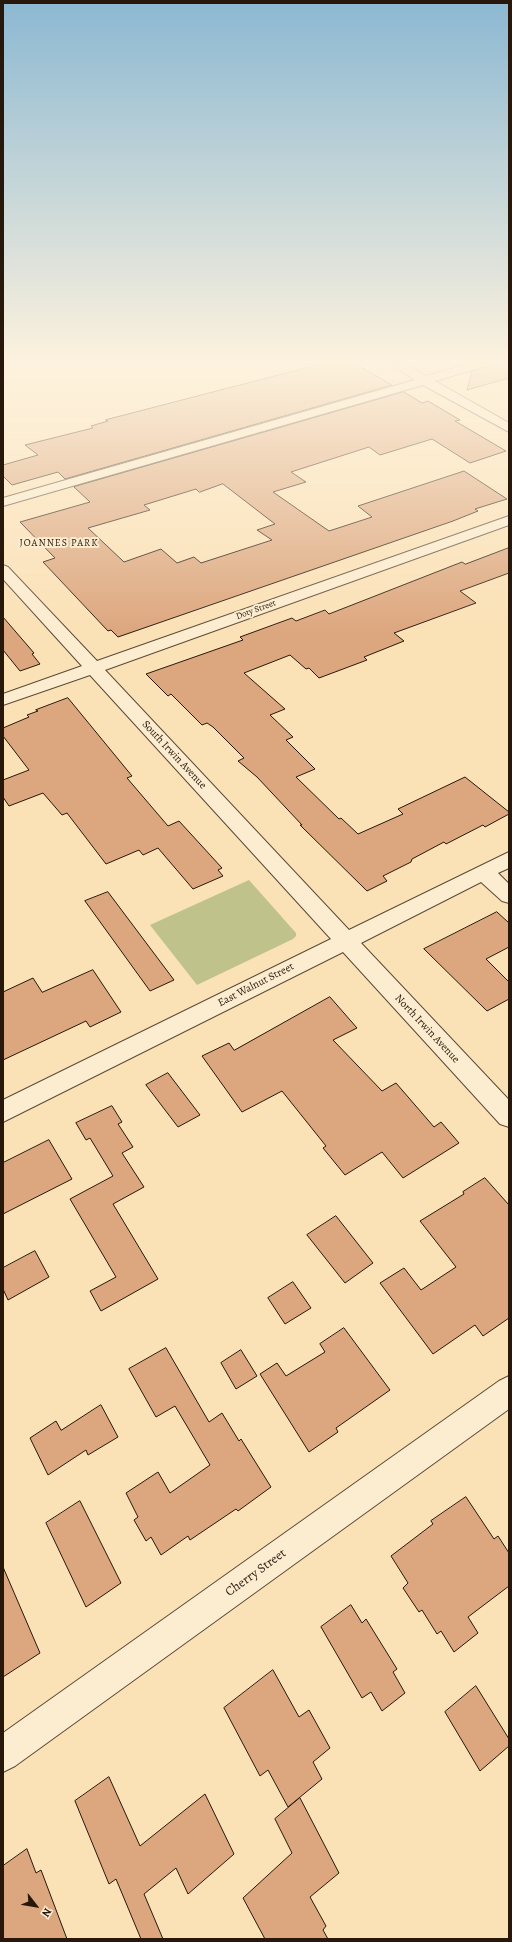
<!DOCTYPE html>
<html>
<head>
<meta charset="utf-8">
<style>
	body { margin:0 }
	#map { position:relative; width:512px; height:1942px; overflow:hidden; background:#fbe1b6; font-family:Alegreya,serif }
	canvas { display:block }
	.frame { position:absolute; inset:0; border:4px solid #27180b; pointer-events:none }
	.north { position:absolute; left:16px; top:1886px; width:40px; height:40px; -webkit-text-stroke:3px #fcecd0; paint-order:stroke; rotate:121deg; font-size:11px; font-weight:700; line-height:16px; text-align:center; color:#27180b }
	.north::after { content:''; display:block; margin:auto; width:14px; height:18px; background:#27180b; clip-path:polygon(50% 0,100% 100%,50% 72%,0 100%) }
</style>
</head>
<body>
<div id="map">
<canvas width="512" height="1942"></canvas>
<div class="frame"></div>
<div class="north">N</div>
</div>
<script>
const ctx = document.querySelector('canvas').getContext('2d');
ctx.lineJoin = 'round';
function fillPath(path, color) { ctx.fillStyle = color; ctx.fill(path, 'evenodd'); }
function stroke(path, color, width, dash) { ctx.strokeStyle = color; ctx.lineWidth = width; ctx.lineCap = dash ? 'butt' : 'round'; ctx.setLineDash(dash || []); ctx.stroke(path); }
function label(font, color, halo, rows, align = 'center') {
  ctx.font = font + ' Alegreya,serif'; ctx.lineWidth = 4; ctx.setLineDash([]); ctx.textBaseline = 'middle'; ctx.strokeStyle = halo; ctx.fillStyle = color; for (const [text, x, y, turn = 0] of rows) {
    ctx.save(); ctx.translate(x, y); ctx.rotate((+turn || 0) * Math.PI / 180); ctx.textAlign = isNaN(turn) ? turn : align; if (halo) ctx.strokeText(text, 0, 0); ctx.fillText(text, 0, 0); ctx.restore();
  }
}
fillPath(new Path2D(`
	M 249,880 L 296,933 L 296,936 L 293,939 L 197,985 L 150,925 Z`), '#c0c28c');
const building = new Path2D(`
	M 325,363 L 354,363 L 392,385 L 65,479 L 58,472 L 12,485 L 3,476 L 3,465 L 38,455 L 25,445 L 93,428 L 91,426 L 108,421 L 106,420 Z
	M 492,363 L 509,363 L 509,378 L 467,390 L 472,371 L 489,366 Z
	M 404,392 L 422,403 L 428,401 L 460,420 L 455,421 L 506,451 L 470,463 L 432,439 L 380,455 L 369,447 L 291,472 L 306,482 L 273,492 L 329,531 L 372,517 L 358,506 L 464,471 L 507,499 L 475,509 L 478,511 L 453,521 L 118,637 L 111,630 L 108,631 L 43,562 L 55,558 L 20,522 L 90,502 L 74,487 ZM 223,484 L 275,524 L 257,530 L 272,540 L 201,563 L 194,557 L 177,563 L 161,549 L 124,562 L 88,528 L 150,510 L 144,505 L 196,489 L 199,492 Z
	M 509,548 L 509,573 L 460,591 L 476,603 L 394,633 L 404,641 L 364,657 L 367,660 L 319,678 L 309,668 L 306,669 L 290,655 L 244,673 L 285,709 L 270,715 L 293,737 L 286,740 L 315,769 L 296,777 L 339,819 L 341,818 L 358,834 L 403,814 L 398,809 L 465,777 L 509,812 L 509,814 L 485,827 L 483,825 L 446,844 L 444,842 L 412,859 L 411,862 L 383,876 L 387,881 L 367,891 L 300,825 L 302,825 L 257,777 L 238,761 L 244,758 L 213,727 L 207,723 L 202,725 L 171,694 L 168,696 L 146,674 L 243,640 L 240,637 L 292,618 L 296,621 L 325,610 L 329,614 L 462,562 L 465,564 Z
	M 3,617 L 34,653 L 32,654 L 40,664 L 20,671 L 3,650 Z
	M 68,698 L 132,776 L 127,778 L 168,826 L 179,821 L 222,868 L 218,870 L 223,876 L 193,889 L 158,848 L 143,855 L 139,850 L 106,864 L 67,813 L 62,815 L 43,793 L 9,806 L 3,797 L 3,780 L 29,770 L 3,736 L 3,728 L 29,717 L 27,715 L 38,711 L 36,710 Z
	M 108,892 L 174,980 L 150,991 L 85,901 Z
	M 497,912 L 509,923 L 509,947 L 486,959 L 509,982 L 509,999 L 487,1011 L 424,949 Z
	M 93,970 L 121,1012 L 90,1027 L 86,1021 L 3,1060 L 3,992 L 33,978 L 42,992 Z
	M 330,997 L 357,1028 L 333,1040 L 382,1091 L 396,1083 L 434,1127 L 441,1122 L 459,1143 L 403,1178 L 382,1152 L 345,1175 L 323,1148 L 326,1146 L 282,1091 L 242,1112 L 202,1056 L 229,1043 L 234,1050 Z
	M 168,1073 L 200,1115 L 178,1127 L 146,1085 Z
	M 112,1106 L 122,1122 L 118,1124 L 133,1147 L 122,1153 L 144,1187 L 113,1204 L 158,1279 L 101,1311 L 90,1291 L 116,1277 L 70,1199 L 113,1176 L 90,1138 L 86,1140 L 76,1123 Z
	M 49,1140 L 72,1179 L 3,1214 L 3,1163 Z
	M 485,1178 L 509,1205 L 509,1318 L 483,1336 L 475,1325 L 433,1354 L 380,1283 L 404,1268 L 421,1290 L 456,1267 L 420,1221 L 464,1194 L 463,1192 Z
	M 336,1216 L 373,1263 L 345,1283 L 307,1235 Z
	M 35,1251 L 49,1277 L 8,1300 L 3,1289 L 3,1268 Z
	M 293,1282 L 311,1308 L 285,1324 L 268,1298 Z
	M 344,1328 L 390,1390 L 336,1428 L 338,1432 L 309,1452 L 260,1374 L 277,1363 L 286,1376 L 325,1352 L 320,1344 Z
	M 166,1348 L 209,1422 L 222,1413 L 239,1441 L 241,1439 L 271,1487 L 238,1511 L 236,1509 L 190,1540 L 188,1536 L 161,1555 L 151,1537 L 146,1541 L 134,1520 L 138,1517 L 126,1493 L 158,1472 L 170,1493 L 210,1465 L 175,1406 L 156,1417 L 129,1369 Z
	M 241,1350 L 257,1376 L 236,1389 L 221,1363 Z
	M 101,1405 L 118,1437 L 88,1455 L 86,1450 L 48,1475 L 30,1438 L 56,1421 L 61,1430 Z
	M 466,1497 L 494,1539 L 498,1536 L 509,1553 L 509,1586 L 468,1617 L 478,1633 L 454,1652 L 441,1631 L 437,1634 L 422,1610 L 419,1612 L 403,1588 L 408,1583 L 391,1556 L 433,1524 L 431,1521 Z
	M 80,1501 L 121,1583 L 86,1607 L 46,1523 Z
	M 3,1567 L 40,1653 L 3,1677 Z
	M 351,1605 L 362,1623 L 366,1619 L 397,1669 L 393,1672 L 405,1693 L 382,1711 L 371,1692 L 362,1698 L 321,1627 Z
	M 273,1670 L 299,1717 L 309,1710 L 330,1748 L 313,1762 L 322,1779 L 288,1807 L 268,1770 L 260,1776 L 224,1708 Z
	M 476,1686 L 509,1739 L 509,1746 L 480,1771 L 445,1712 Z
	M 109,1777 L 140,1846 L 205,1794 L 234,1854 L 188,1894 L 176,1868 L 144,1894 L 163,1939 L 141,1939 L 116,1879 L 109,1884 L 75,1801 Z
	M 300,1798 L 339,1873 L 310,1897 L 326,1926 L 323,1930 L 328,1939 L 265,1939 L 243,1898 L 292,1853 L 275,1819 Z
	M 27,1849 L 36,1873 L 41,1870 L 67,1939 L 3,1939 L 3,1866 Z`);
fillPath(building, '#dca67e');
stroke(building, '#27180b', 1);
const minor = new Path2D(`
	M 388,363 L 403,363 L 426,376 L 472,363 L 491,363 L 489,365 L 435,381 L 509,423 L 509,432 L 423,385 L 3,506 L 3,498 L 415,380 Z
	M 509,516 L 509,525 L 105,670 L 349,930 L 509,852 L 509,868 L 498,873 L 509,884 L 509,903 L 502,901 L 481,882 L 361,943 L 509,1100 L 509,1127 L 500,1124 L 343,952 L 3,1122 L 3,1100 L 331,939 L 90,675 L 3,705 L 3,694 L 82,666 L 3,579 L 3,565 L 8,567 L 97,661 Z
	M 509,1376 L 509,1409 L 15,1766 L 3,1772 L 3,1733 L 499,1381 Z`);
stroke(minor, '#5c4a36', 2);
fillPath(minor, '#fcecd0');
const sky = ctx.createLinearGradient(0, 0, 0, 635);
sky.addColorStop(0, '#8bb8d2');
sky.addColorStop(0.57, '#fdf2de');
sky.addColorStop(1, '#fdf2de00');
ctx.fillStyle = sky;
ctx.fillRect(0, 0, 512, 635);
label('9px', '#27180b', '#fcecd0', [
	["Doty Street",256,610,-20]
]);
ctx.letterSpacing = '1px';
label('10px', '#27180b', '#fcecd0', [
	["JOANNES PARK",59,544]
]);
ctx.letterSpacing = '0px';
label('11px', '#27180b', '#fcecd0', [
	["South Irwin Avenue",174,755,47],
	["East Walnut Street",256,985,-27],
	["North Irwin Avenue",427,1029,47]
]);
label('13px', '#27180b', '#fcecd0', [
	["Cherry Street",256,1573,-36]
]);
</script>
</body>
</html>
